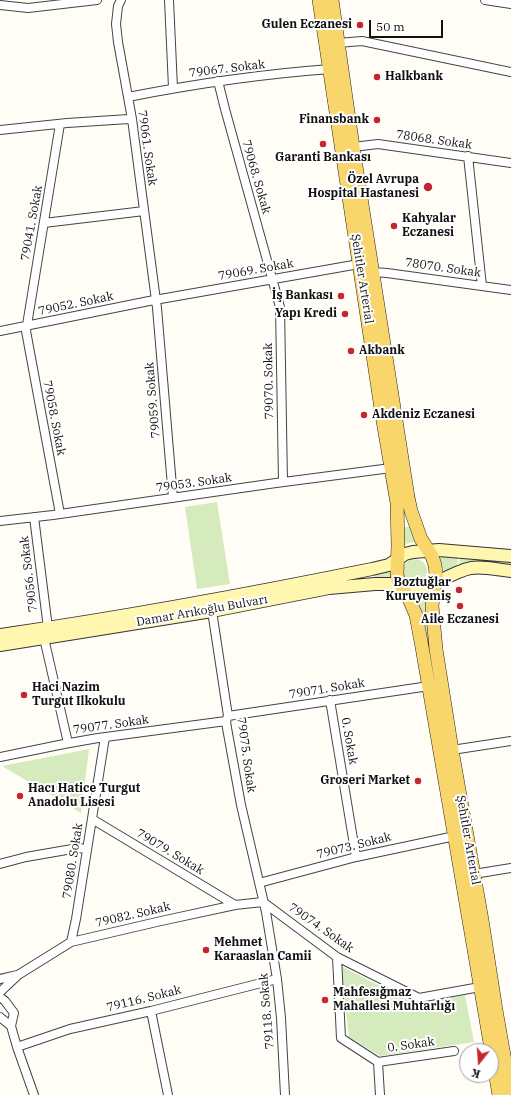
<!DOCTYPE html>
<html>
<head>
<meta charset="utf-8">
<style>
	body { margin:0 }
	#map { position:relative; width:511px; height:1095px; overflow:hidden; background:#fffdf5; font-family:"IBM Plex Serif",serif }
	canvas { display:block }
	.north { position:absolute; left:459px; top:1043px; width:40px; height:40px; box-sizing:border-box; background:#fff; border:1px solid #a0a0a0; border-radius:50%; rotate:197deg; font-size:11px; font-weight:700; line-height:16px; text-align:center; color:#111 }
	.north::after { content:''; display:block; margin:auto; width:14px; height:18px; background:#c4262e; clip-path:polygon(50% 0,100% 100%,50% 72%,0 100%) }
	.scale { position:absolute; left:369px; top:20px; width:74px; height:18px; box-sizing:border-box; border:2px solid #111; border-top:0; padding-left:5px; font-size:12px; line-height:14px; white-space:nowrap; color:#111; -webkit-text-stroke:3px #fff; paint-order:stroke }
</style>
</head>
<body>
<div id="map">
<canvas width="511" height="1095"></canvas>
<div class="north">K</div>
<div class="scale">50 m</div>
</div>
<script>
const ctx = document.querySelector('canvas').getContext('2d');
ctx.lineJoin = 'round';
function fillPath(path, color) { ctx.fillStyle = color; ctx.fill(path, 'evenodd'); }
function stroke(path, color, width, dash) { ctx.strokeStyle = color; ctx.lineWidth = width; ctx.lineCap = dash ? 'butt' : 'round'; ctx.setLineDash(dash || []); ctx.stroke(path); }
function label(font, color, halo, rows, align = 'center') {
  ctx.font = font + ' "IBM Plex Serif",serif'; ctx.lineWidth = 4; ctx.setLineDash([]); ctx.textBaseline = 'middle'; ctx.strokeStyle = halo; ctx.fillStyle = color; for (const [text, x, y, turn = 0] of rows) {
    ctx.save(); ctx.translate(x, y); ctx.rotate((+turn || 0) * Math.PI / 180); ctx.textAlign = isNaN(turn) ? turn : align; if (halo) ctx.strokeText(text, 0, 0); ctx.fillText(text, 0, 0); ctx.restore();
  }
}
fillPath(new Path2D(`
	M 217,502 L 230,584 L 197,589 L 185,507 Z
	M 410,526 L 417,542 L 408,543 L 404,545 L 403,528 Z
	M 439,555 L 458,558 L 457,565 L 444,572 Z
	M 460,558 L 511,562 L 511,564 L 474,562 L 459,565 Z
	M403 571a12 12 0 1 1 24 0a12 12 0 1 1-24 0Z
	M 390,571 L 391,579 L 375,578 L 374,575 Z
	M 427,596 L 427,613 L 421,613 L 416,600 Z
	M 428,615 L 449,760 L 422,616 Z
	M 89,749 L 81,813 L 2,766 Z
	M 341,966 L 415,1004 L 465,995 L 474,1042 L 380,1056 L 349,1037 Z`), '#d5ebbd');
const street = new Path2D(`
	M 121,0 L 118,6 L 116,24 L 118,42 L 132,119 L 157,308 L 173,498
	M 169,0 L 173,88
	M 485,0 L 511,4
	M 0,5 L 28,8 L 97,0
	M 338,43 L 362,41 L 511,72
	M 218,81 L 225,109 L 280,307 L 283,482
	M 128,97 C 194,84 262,74 330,69
	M 0,130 L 67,123 L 129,119 L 132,119
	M 353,147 L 378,144 L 511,163
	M 468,156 L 482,286
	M 44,223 L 144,211
	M 373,272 L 387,273 L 511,290
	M 0,331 L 149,301 L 359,264
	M 60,514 L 26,331 L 60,124
	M 34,517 L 48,628
	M 0,521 L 53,515 L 276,483 L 391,468
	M 212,611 L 228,716 L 226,721 L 227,728 L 241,805 L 266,912 L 277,979 L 281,1018 L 285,1095
	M 44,638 L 68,743
	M 330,700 L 356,857
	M 228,716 L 429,686
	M 452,750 L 511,741
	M 0,757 L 64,744 L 98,738 L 226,721
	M 92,819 L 235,905
	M 0,864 L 26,857 L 78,848 L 87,849
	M 474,874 L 511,868
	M 259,883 L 356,857 L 455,836
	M 263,902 L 337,957 L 419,998 L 480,987
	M 71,942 L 76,919 L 105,737
	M 337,957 L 341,1038 L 378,1062 L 454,1051
	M 0,979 L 17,975
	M 0,992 L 18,975 L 71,942 L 161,921 L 235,905 L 263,902
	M 0,997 L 5,1001 L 14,1013 L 11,1026 L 17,1047 L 34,1095
	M 151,1011 L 168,1095
	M 0,1017 L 11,1026
	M 17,1047 L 70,1029 L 151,1011 L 277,979
	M 378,1062 L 380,1095`);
const secondary = new Path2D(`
	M 0,635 C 125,617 249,594 372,569 L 389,565 L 405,554 L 413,552 L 439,550 L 511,556
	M 0,645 L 212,611 L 329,588 L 375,584 L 391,584 L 412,591 L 419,591 C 437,584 452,572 471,568 C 484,566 498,570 511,571`);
const primary = new Path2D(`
	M 319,0 L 382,415 L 397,503 L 398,545 L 397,574 L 398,580 L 410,601 L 416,615 L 422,647 L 499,1095
	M 332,0 L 353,147 L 408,497 L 411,511 L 421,539 L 432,556 L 435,565 L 436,574 L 432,606 L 436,649 L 452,750 L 482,920 L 496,1010 L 511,1095`);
stroke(street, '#444', 10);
stroke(secondary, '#333', 14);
stroke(primary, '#222', 14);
stroke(street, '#fff', 8);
stroke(secondary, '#fff6b0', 12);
stroke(primary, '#f9d66b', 13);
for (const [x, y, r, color] of [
	[360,25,4,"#c4262e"],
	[377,77,4,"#c4262e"],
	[377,120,4,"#c4262e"],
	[323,144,4,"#c4262e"],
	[428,187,5,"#c4262e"],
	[394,226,4,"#c4262e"],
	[341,296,4,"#c4262e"],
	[345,314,4,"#c4262e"],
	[351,351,4,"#c4262e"],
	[364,415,4,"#c4262e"],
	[459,590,4,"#c4262e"],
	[460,606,4,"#c4262e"],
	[24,695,4,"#c4262e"],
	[418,781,4,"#c4262e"],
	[20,796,4,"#c4262e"],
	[206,950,4,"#c4262e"],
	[325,1000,4,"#c4262e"]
]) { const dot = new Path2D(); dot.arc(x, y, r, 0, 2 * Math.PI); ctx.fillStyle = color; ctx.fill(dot); stroke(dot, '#fff', 1.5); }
label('bold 12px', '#111', '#fff', [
	["Gulen Eczanesi",352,25,"right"],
	["Halkbank",385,77],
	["Finansbank",369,120,"right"],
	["Garanti Bankası",323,158,"center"],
	["Özel Avrupa",419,180,"right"],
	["Hospital Hastanesi",419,194,"right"],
	["Kahyalar",402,219],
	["Eczanesi",402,233],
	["İş Bankası",333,296,"right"],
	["Yapı Kredi",337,314,"right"],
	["Akbank",359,351],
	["Akdeniz Eczanesi",372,415],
	["Boztuğlar",451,583,"right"],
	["Kuruyemiş",451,597,"right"],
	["Aile Eczanesi",460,620,"center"],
	["Haci Nazim",32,688],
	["Turgut Ilkokulu",32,702],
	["Groseri Market",410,781,"right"],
	["Hacı Hatice Turgut",28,789],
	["Anadolu Lisesi",28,803],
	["Mehmet",214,943],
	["Karaaslan Camii",214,957],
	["Mahfesığmaz",333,993],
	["Mahallesi Muhtarlığı",333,1007]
], 'left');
label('12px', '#111', '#fff', [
	["79067. Sokak",227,69,-7],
	["78068. Sokak",434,140,8],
	["79061. Sokak",147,148,82],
	["79068. Sokak",256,177,74],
	["79041. Sokak",32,223,-80],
	["78070. Sokak",443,268,8],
	["79069. Sokak",256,270,-10],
	["Şehitler Arterial",362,279,81],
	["79052. Sokak",76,304,-12],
	["79070. Sokak",269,381,-91],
	["79059. Sokak",153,400,-95],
	["79058. Sokak",54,418,79],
	["79053. Sokak",194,483,-8],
	["79056. Sokak",29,574,-97],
	["Damar Arıkoğlu Bulvarı",202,611,-10],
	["79071. Sokak",327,689,-9],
	["79077. Sokak",111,725,-8],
	["0. Sokak",349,741,80],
	["79075. Sokak",246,755,82],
	["Şehitler Arterial",468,840,80],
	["79073. Sokak",354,846,-14],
	["79079. Sokak",170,852,31],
	["79080. Sokak",73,861,-81],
	["79082. Sokak",133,915,-13],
	["79074. Sokak",321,928,35],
	["79116. Sokak",144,999,-14],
	["79118. Sokak",267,1011,-95],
	["0. Sokak",411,1045,-8]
]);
</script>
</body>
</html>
